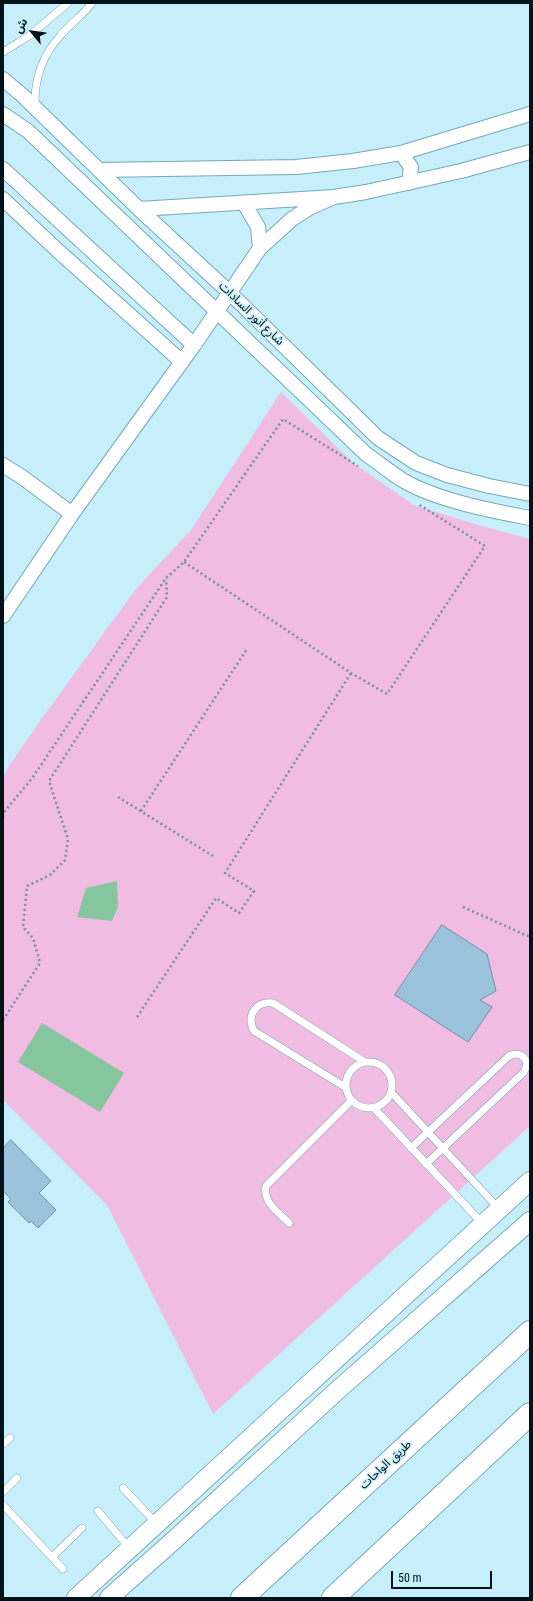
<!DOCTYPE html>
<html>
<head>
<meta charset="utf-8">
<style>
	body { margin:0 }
	#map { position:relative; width:533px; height:1601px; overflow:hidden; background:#c6effb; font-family:"Roboto Condensed","Noto Sans Arabic",sans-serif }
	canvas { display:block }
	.frame { position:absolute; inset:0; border:4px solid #011318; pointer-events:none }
	.north { position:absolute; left:12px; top:12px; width:40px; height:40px; -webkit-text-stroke:3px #c6effb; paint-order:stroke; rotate:299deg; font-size:11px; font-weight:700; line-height:16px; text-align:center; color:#011318 }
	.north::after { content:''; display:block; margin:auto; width:14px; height:18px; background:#011318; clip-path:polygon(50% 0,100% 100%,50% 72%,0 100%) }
	.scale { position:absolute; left:391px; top:1571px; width:101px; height:18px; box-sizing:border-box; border:2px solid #011318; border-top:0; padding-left:5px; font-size:12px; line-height:14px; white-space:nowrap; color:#011318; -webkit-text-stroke:3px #c6effb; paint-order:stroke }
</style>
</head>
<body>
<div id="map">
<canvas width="533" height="1601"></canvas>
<div class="frame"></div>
<div class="north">ش</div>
<div class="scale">50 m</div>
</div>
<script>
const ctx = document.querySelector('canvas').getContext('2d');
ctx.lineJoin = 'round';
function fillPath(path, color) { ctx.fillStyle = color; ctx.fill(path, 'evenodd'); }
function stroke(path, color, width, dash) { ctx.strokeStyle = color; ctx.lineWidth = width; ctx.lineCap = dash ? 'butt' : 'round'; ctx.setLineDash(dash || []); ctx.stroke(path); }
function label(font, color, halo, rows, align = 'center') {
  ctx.font = font + ' "Roboto Condensed","Noto Sans Arabic",sans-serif'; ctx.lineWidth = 3; ctx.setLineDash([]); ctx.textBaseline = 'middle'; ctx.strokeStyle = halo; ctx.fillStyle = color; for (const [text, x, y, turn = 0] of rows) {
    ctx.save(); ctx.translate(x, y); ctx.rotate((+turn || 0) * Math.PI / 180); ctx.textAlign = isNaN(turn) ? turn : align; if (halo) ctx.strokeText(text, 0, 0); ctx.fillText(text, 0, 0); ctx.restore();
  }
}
fillPath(new Path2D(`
	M 281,392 L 353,463 L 414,505 L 478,525 L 530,539 L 530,1126 L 213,1414 L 107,1205 L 3,1100 L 3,778 L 9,766 L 38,724 L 135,590 L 191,530 Z`), '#f0bce1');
fillPath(new Path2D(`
	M 117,881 L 118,907 L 112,921 L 77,917 L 86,888 Z
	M 42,1023 L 124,1073 L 100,1112 L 18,1062 Z`), '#86c69f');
const building = new Path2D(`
	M 442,925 L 487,954 L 496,991 L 480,1000 L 492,1007 L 468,1042 L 395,995 Z
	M 11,1140 L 51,1181 L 39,1193 L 56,1210 L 38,1228 L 31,1221 L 29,1223 L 8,1202 L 11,1199 L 3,1191 L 3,1148 Z`);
fillPath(building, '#9bc3dc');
stroke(building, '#6c92aa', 1);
const service = new Path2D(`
	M 3,52 L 29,36 L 68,3
	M 35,107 C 34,81 42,56 60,36 C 70,24 83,15 92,3
	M346 1085a23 23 0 1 1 46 0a23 23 0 1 1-46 0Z
	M 345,1087 L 254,1031 C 246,1015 256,1001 273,1003 L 365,1062
	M 391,1092 L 499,1209
	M 374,1108 L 483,1224
	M 411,1148 L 509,1056 C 521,1050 531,1060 524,1072 L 426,1164
	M 289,1223 C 278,1212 263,1203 266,1186 L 351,1101
	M 3,1444 L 10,1438
	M 123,1488 L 156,1523
	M 3,1492 L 17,1478
	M 3,1505 L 63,1569
	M 98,1511 L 130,1549
	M 52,1557 L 82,1528`);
const minor = new Path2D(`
	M 3,79 L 22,95 L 139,209 L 230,293 L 378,438 L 416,463 L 447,475 L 489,486 L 530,494
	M 3,114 L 28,131 L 366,454 C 379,463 391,473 404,481 C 437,500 492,511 530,518
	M 401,153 L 411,167 L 409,183
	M 3,169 L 194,345
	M 99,170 L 296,167 L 353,161 L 401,153 L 530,114
	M 3,199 L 56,249 L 182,362
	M 244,203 L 258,227 L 260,248
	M 139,209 L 334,197 L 366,192 L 461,171 L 530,152
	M 3,465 L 22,477 L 72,514
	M 3,616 L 72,514 L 194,345 L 260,248 L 292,219 L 309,208 L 334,197`);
const tertiary = new Path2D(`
	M 76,1598 L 530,1181
	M 109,1598 L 173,1541 L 340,1388 L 530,1221`);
const trunk = new Path2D(`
	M 242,1598 L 530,1332
	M 333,1598 L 530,1414`);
stroke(service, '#76a8b5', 8);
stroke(minor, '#76a8b5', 16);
stroke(tertiary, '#76a8b5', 20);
stroke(trunk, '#76a8b5', 24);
stroke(new Path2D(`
	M 184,562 L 351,673 L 387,694 L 485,546 L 418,504
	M 118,797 L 213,856
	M 141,811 L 247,649
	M 3,817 L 5,811 L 33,777 L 166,578 L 184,562 L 283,419 L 358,466
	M 463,907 L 530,937
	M 137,1017 L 216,898 L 239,913 L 254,891 L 225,873 L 351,673
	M 3,1020 L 40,963 L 33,938 L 23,927 L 27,886 L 50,875 L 65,860 L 68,839 L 49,781 L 167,597 L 166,579`), '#72929b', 2.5, [2, 3]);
stroke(service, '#fff', 7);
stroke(minor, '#fff', 14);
stroke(tertiary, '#fff', 18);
stroke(trunk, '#fff', 22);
label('12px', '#011318', '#c6effb', [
	["شارع أنور السادات",251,314,44],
	["طريق الواحات",386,1465,-43]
]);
</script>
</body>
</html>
